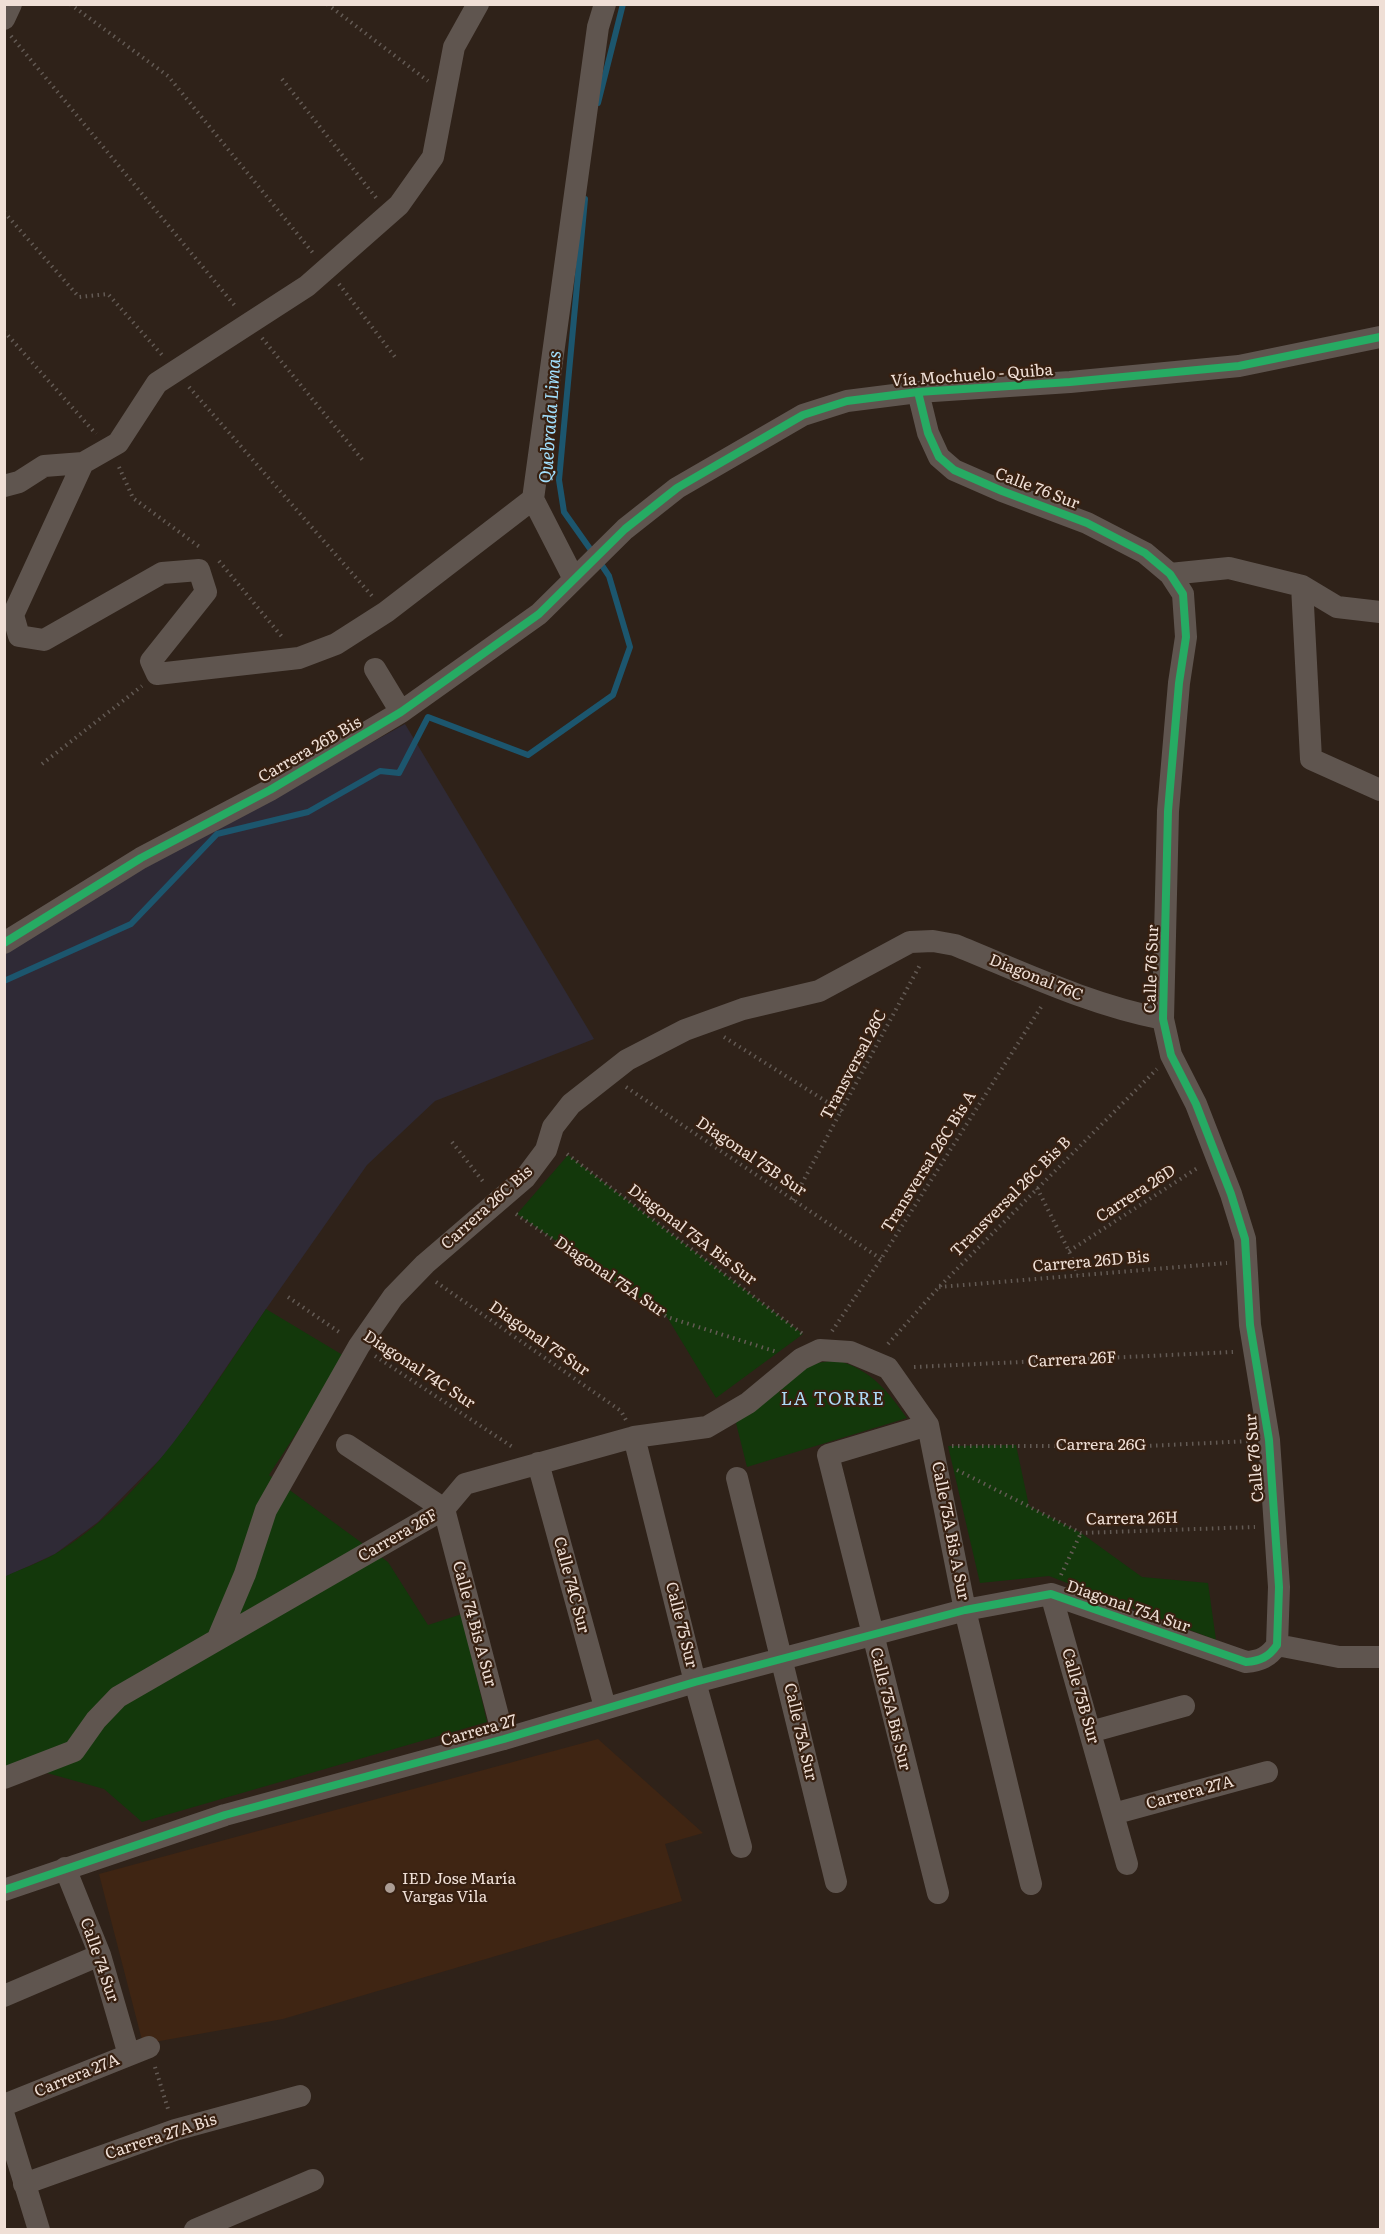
<!DOCTYPE html>
<html>
<head>
<meta charset="utf-8">
<style>
	body { margin:0 }
	#map { position:relative; width:1385px; height:2234px; overflow:hidden; background:#2f2219; font-family:Literata,serif }
	canvas { display:block }
	.frame { position:absolute; inset:0; border:6px solid #efdfd6; pointer-events:none }
</style>
</head>
<body>
<div id="map">
<canvas width="1385" height="2234"></canvas>
<div class="frame"></div>
</div>
<script>
const ctx = document.querySelector('canvas').getContext('2d');
ctx.lineJoin = 'round';
function fillPath(path, color) { ctx.fillStyle = color; ctx.fill(path, 'evenodd'); }
function stroke(path, color, width, dash) { ctx.strokeStyle = color; ctx.lineWidth = width; ctx.lineCap = dash ? 'butt' : 'round'; ctx.setLineDash(dash || []); ctx.stroke(path); }
function label(font, color, halo, rows, align = 'center') {
  ctx.font = font + ' Literata,serif'; ctx.lineWidth = 4.5; ctx.setLineDash([]); ctx.textBaseline = 'middle'; ctx.strokeStyle = halo; ctx.fillStyle = color; for (const [text, x, y, turn = 0] of rows) {
    ctx.save(); ctx.translate(x, y); ctx.rotate((+turn || 0) * Math.PI / 180); ctx.textAlign = isNaN(turn) ? turn : align; if (halo) ctx.strokeText(text, 0, 0); ctx.fillText(text, 0, 0); ctx.restore();
  }
}
fillPath(new Path2D(`
	M 405,724 L 594,1039 L 435,1101 L 367,1165 L 266,1309 L 172,1447 L 98,1522 L 55,1554 L 5,1577 L 5,953 L 130,876 Z`), '#2f2a36');
fillPath(new Path2D(`
	M 598,1739 L 703,1833 L 665,1844 L 682,1901 L 283,2019 L 143,2044 L 99,1874 Z`), '#3f2513');
fillPath(new Path2D(`
	M 568,1155 L 803,1334 L 716,1398 L 667,1317 L 517,1214 Z
	M 266,1309 L 346,1357 L 269,1475 L 388,1562 L 428,1625 L 462,1614 L 487,1722 L 142,1822 L 104,1789 L 47,1773 L 5,1787 L 4,1577 C 21,1569 39,1563 55,1554 C 146,1500 208,1394 266,1309 Z
	M 837,1360 C 872,1371 886,1389 907,1418 L 747,1467 L 736,1423 L 804,1365 Z
	M 1016,1445 L 1029,1506 L 1081,1533 L 1142,1577 L 1208,1583 L 1216,1640 L 1049,1576 L 980,1583 L 948,1446 Z`), '#13380b');
stroke(new Path2D(`
	M 598,103 L 623,4
	M 585,199 L 559,480 L 564,512 L 593,553
	M 4,981 L 131,924 L 217,834 L 308,812 L 380,771 L 399,773 L 428,717 L 528,755 L 613,695 L 630,647 L 609,576 L 599,561`), '#1c566e', 6);
stroke(new Path2D(`
	M 70,4 L 168,76 L 313,253
	M 327,4 L 428,81
	M 11,36 L 236,307
	M 282,79 L 377,199
	M 4,212 L 79,297 L 108,294 L 163,356
	M 339,284 L 395,357
	M 4,331 L 96,434
	M 262,338 L 365,463
	M 189,387 L 372,596
	M 119,467 L 133,498 L 201,548
	M 219,561 L 283,638
	M 42,764 L 142,686
	M 724,1037 L 843,1112
	M 626,1087 L 881,1259
	M 452,1142 L 485,1184
	M 567,1154 L 804,1335
	M 1037,1188 L 1069,1251 L 1078,1275
	M 793,1200 L 921,963
	M 516,1214 L 667,1317 L 777,1352
	M 1069,1251 L 1199,1167
	M 436,1282 L 621,1411 L 626,1420
	M 939,1287 L 1227,1263
	M 288,1297 L 342,1334
	M 832,1331 L 881,1259 L 1043,1004
	M 888,1344 L 939,1287 L 1157,1069
	M 375,1356 L 514,1448
	M 914,1367 L 1233,1352
	M 952,1446 L 1146,1446 L 1250,1441
	M 957,1470 L 1081,1533 L 1255,1527
	M 1061,1575 L 1081,1533
	M 155,2067 L 169,2112`), '#635a54', 4, [1.5, 4.5]);
stroke(new Path2D(`
	M 4,19 L 11,4
	M 83,463 L 118,443 L 157,383 L 307,286 L 399,205 L 433,157 L 454,47 L 478,4
	M 4,486 L 19,482 L 44,466 L 83,463 L 13,615 L 19,636 L 44,640 L 162,573 L 199,570 L 206,592 L 151,661 L 157,674 L 299,658 L 336,644 L 386,612 L 533,499
	M 1170,574 L 1229,568 L 1302,586 L 1337,607 L 1380,612
	M 574,579 L 533,499 L 598,27 L 605,4
	M 1302,586 L 1311,759 L 1380,790
	M 375,669 L 401,712
	M 4,943 L 141,858 L 270,790 L 401,712 L 539,614 L 625,529 L 677,488 L 803,415 L 847,401 L 918,392 L 1070,382 L 1239,366 L 1380,337
	M 928,1425 L 828,1455 L 938,1893
	M 634,1437 L 695,1682 L 741,1847
	M 347,1445 L 444,1509
	M 538,1463 L 605,1707
	M 737,1478 L 836,1882
	M 444,1509 L 504,1739
	M 1051,1594 L 1127,1864
	M 218,1638 L 245,1574 L 266,1510 L 359,1346 L 393,1297 L 425,1264 L 525,1178 L 546,1150 L 553,1127 L 571,1104 L 627,1060 L 685,1030 L 743,1009 L 819,991 L 910,942 L 933,941 L 955,945 C 1024,973 1090,1005 1163,1019
	M 1277,1645 L 1339,1657 L 1380,1657
	M 1090,1732 L 1184,1706
	M 4,1778 L 74,1751 L 96,1720 L 118,1697 L 444,1509 L 465,1484 L 634,1437 L 707,1427 L 748,1403 L 801,1359 L 820,1350 L 850,1352 L 888,1368 L 928,1425 L 965,1610 L 1031,1884
	M 1113,1814 L 1267,1772
	M 65,1868 L 100,1955 L 129,2055
	M 4,1890 L 225,1815 L 504,1739 L 695,1682 L 965,1610 L 1051,1594 L 1246,1662 C 1260,1661 1269,1657 1277,1645 L 1279,1587 L 1269,1440 L 1250,1325 L 1245,1239 L 1231,1194 L 1196,1104 L 1171,1055 L 1163,1019 L 1168,811 L 1179,683 L 1186,637 L 1183,594 L 1170,574 L 1145,553 L 1087,523 L 1002,491 L 954,470 L 939,457 L 928,433 L 918,392
	M 4,1996 L 100,1955
	M 4,2105 L 149,2047
	M 4,2116 L 39,2230
	M 24,2184 L 175,2130 L 300,2096
	M 195,2230 L 313,2180`), '#5f554f', 22);
stroke(new Path2D(`
	M 4,943 L 141,858 L 270,790 L 401,712 L 539,614 L 625,529 L 677,488 L 803,415 L 847,401 L 918,392 L 1070,382 L 1239,366 L 1380,337
	M 4,1890 L 225,1815 L 504,1739 L 695,1682 L 965,1610 L 1051,1594 L 1246,1662 C 1260,1661 1269,1657 1277,1645 L 1279,1587 L 1269,1440 L 1250,1325 L 1245,1239 L 1231,1194 L 1196,1104 L 1171,1055 L 1163,1019 L 1168,811 L 1179,683 L 1186,637 L 1183,594 L 1170,574 L 1145,553 L 1087,523 L 1002,491 L 954,470 L 939,457 L 928,433 L 918,392`), '#26ab63', 8);
for (const [x, y, r, color] of [
	[390,1888,6,"#ac9d94"]
]) { const dot = new Path2D(); dot.arc(x, y, r, 0, 2 * Math.PI); ctx.fillStyle = color; ctx.fill(dot); stroke(dot, '#372011', 2); }
label('16px', '#efdfd6', '#372011', [
	["Vía Mochuelo - Quiba",972,376,-4],
	["Calle 76 Sur",1037,489,21],
	["Carrera 26B Bis",310,750,-30],
	["Calle 76 Sur",1152,969,-88],
	["Diagonal 76C",1036,978,22],
	["Transversal 26C",854,1065,-62],
	["Diagonal 75B Sur",751,1157,34],
	["Transversal 26C Bis A",929,1162,-58],
	["Carrera 26D",1136,1194,-33],
	["Transversal 26C Bis B",1011,1197,-45],
	["Carrera 26C Bis",487,1208,-42],
	["Diagonal 75A Bis Sur",692,1235,37],
	["Carrera 26D Bis",1091,1262,-5],
	["Diagonal 75A Sur",610,1277,34],
	["Diagonal 75 Sur",539,1339,35],
	["Carrera 26F",1072,1360,-3],
	["Diagonal 74C Sur",419,1370,33],
	["Carrera 26G",1101,1445],
	["Calle 76 Sur",1255,1458,-95],
	["Carrera 26H",1132,1519,-1],
	["Calle 75A Bis A Sur",950,1531,79],
	["Carrera 26F",398,1536,-30],
	["Calle 74C Sur",571,1585,75],
	["Diagonal 75A Sur",1128,1607,19],
	["Calle 74 Bis A Sur",474,1624,75],
	["Calle 75 Sur",681,1625,76],
	["Calle 75B Sur",1080,1696,74],
	["Calle 75A Bis Sur",890,1709,76],
	["Carrera 27",479,1731,-16],
	["Calle 75A Sur",800,1732,77],
	["Carrera 27A",1190,1793,-15],
	["Calle 74 Sur",99,1960,71],
	["Carrera 27A",77,2076,-22],
	["Carrera 27A Bis",161,2137,-18]
]);
label('16px', '#efdfd6', '#372011', [
	["IED Jose María",402,1879],
	["Vargas Vila",402,1897]
], 'left');
label('italic 18px', '#a1dffd', '#372011', [
	["Quebrada Limas",551,417,-86]
]);
ctx.letterSpacing = '1.5px';
label('18px', '#add9f5', '#372011', [
	["LA TORRE",833,1400]
]);
ctx.letterSpacing = '0px';
</script>
</body>
</html>
